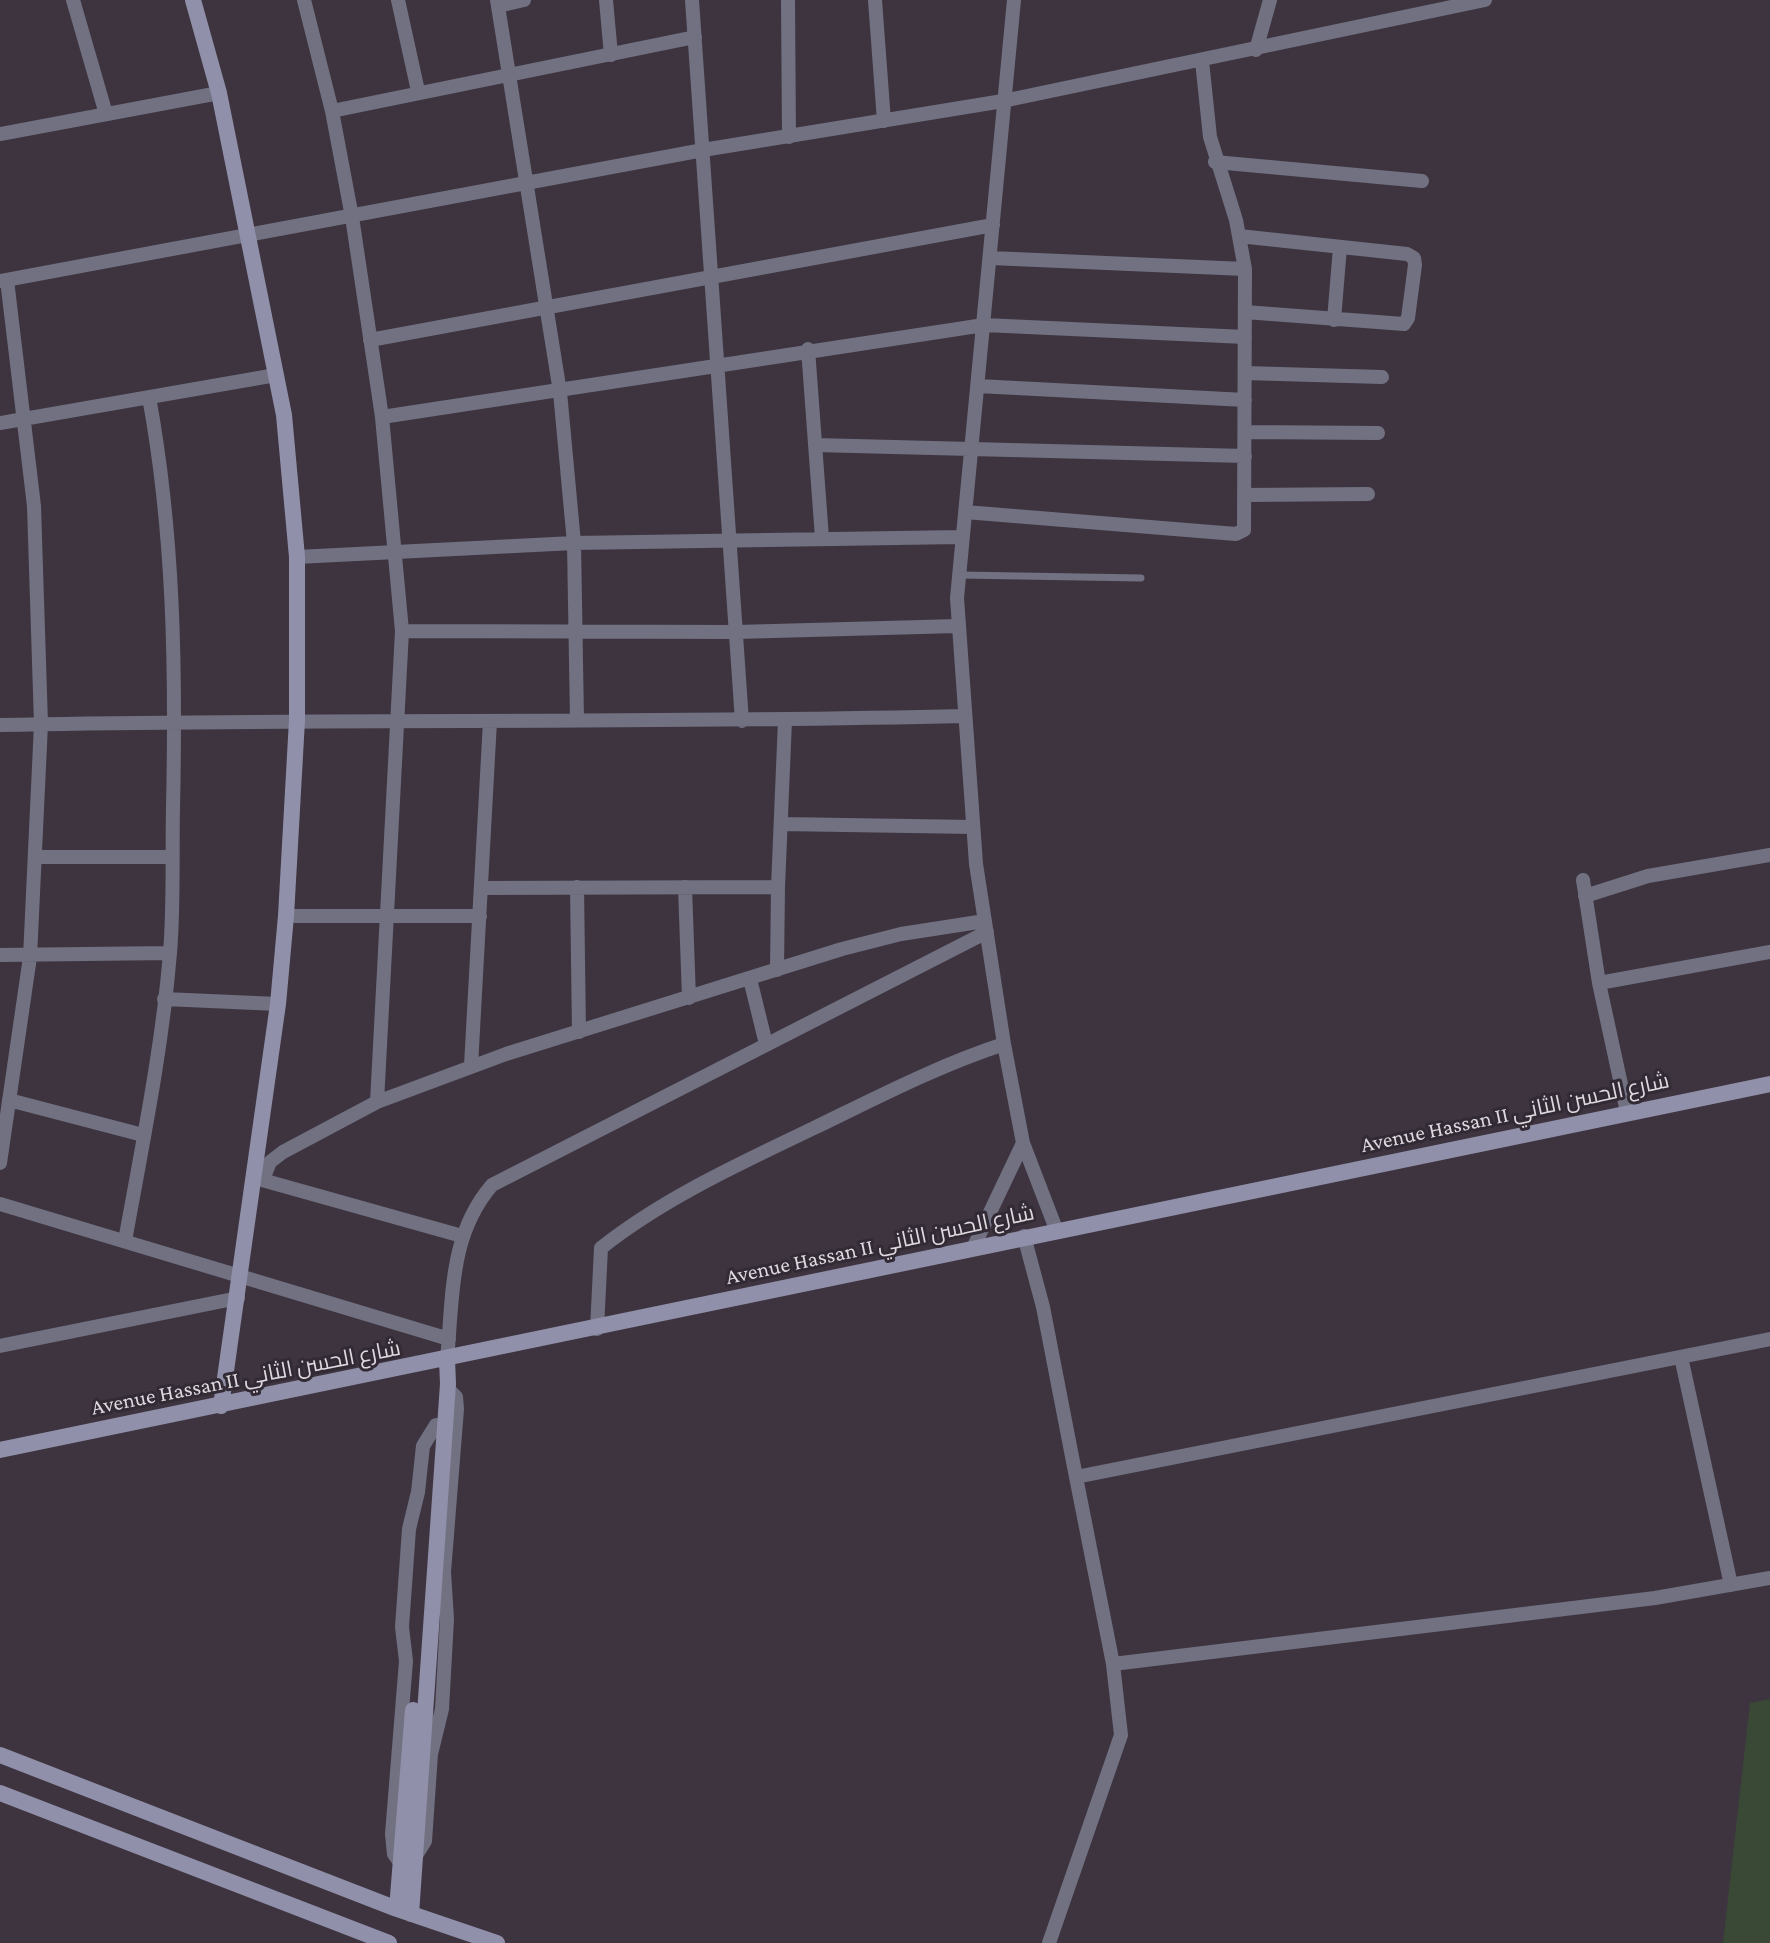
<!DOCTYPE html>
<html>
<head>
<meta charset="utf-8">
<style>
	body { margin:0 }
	canvas { display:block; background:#3d343f }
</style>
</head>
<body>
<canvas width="1770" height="1943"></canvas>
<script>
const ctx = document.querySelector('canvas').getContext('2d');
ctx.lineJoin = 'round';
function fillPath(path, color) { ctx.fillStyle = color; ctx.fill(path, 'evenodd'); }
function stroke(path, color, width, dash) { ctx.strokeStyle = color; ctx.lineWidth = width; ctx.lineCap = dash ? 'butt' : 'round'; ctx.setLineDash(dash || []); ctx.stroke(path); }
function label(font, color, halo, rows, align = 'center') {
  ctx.font = font + ' "Crimson Pro",Cairo,serif'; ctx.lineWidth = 6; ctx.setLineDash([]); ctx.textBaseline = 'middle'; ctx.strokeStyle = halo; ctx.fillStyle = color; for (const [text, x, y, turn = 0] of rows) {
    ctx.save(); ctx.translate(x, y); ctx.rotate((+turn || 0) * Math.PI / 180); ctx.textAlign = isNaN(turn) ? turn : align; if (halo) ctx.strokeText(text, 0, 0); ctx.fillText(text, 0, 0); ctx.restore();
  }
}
fillPath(new Path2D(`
	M 1770,1699 L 1770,1943 L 1723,1943 L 1750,1703 Z`), '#394936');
stroke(new Path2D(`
	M 960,575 L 1141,578`), '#717182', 7);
stroke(new Path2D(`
	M 73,0 L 106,114
	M 304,0 L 332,111 L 352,217 L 382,417 L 402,631 L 377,1102
	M 398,0 L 418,91
	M 497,0 L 560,392 L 574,543 L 577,720
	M 606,0 L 611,55
	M 692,0 L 742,721
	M 788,0 L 789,137
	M 875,0 L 884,121
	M 1014,0 L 957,598 L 976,864 L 1004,1044 L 1023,1143 L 1056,1229
	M 498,6 L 524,0
	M 1256,50 L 1270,0
	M 332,111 L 695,37
	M 0,134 L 219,93
	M 1215,162 L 1422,181
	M 1239,236 L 1407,254 L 1414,258 L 1415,265 L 1408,318 L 1404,324 L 1245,312
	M 991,258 L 1245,269
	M 0,281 L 703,150 L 1003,101 L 1485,0
	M 1334,320 L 1340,247
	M 370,340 L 993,225
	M 808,349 L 822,538
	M 1245,373 L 1382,377
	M 978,386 L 1245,400
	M 382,417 L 984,325 L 1245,337
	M 0,423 L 276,375
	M 1245,432 L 1378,433
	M 815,445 L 1245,456
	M 1245,495 L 1368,494
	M 965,512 L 1236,534 L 1244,530 L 1245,269 L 1236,220 L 1210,137 L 1202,61
	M 297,557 L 574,543 L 961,537
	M 402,631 L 736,632 L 958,626
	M 0,725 C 321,718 643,724 964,716
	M 781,824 L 973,827
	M 35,857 L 172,857
	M 1583,880 L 1599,983 L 1627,1112
	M 577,887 L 579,1032
	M 685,887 L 689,998
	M 481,888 L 778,887 L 785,720
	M 1585,896 L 1648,876 L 1770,855
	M 286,916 L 480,916
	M 0,955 L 170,953
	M 777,970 L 778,887
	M 750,979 L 766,1044
	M 1599,983 L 1770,952
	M 164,999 L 278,1004
	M 471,1066 L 490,721
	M 9,1100 L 143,1135
	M 0,1163 L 30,957 L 41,724 L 34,506 L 7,280
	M 255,1178 L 462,1236
	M 263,1179 L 270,1162 L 283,1152 L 377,1102 L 506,1054 L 842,949 L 901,934 L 985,921
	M 0,1204 L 449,1339
	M 1024,1236 L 1043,1307 L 1076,1477 L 1113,1664 L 1121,1735 L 1049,1943
	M 125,1241 C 142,1146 162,1050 170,953 C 174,905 172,856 173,808 C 176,669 174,534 149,397
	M 974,1246 L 1023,1143
	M 597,1329 L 601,1248 C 664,1198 741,1163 814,1128 C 876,1098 937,1066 1004,1044
	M 0,1346 L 238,1298
	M 1681,1357 L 1731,1585
	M 447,1359 C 453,1297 449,1235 492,1185 L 987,932
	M 1076,1477 L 1770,1339
	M 1113,1664 L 1655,1598 L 1770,1578
	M 415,1857 L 425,1841 L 431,1754 L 442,1709 L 447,1619 L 444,1572 L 457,1409 L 456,1397 L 448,1389
	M 400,1862 L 394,1854 L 392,1834 L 406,1661 L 402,1627 L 409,1529 L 418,1492 L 423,1446 L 436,1425`), '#717182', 14);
stroke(new Path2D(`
	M 193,0 L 219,93 L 284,415 L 297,557 L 297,720 L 286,916 L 278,1004 L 221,1406
	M 0,1450 L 1770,1084
	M 0,1755 L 397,1909 L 497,1943
	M 0,1793 L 389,1943
	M 397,1909 L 413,1710
	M 411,1914 L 448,1384 L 447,1359`), '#9190ab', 16);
label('22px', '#ded9df', '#322a35', [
	["Avenue Hassan II شارع الحسن الثاني",1515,1113,-12],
	["Avenue Hassan II شارع الحسن الثاني",880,1245,-12],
	["Avenue Hassan II شارع الحسن الثاني",246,1378,-11]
]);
</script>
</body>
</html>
